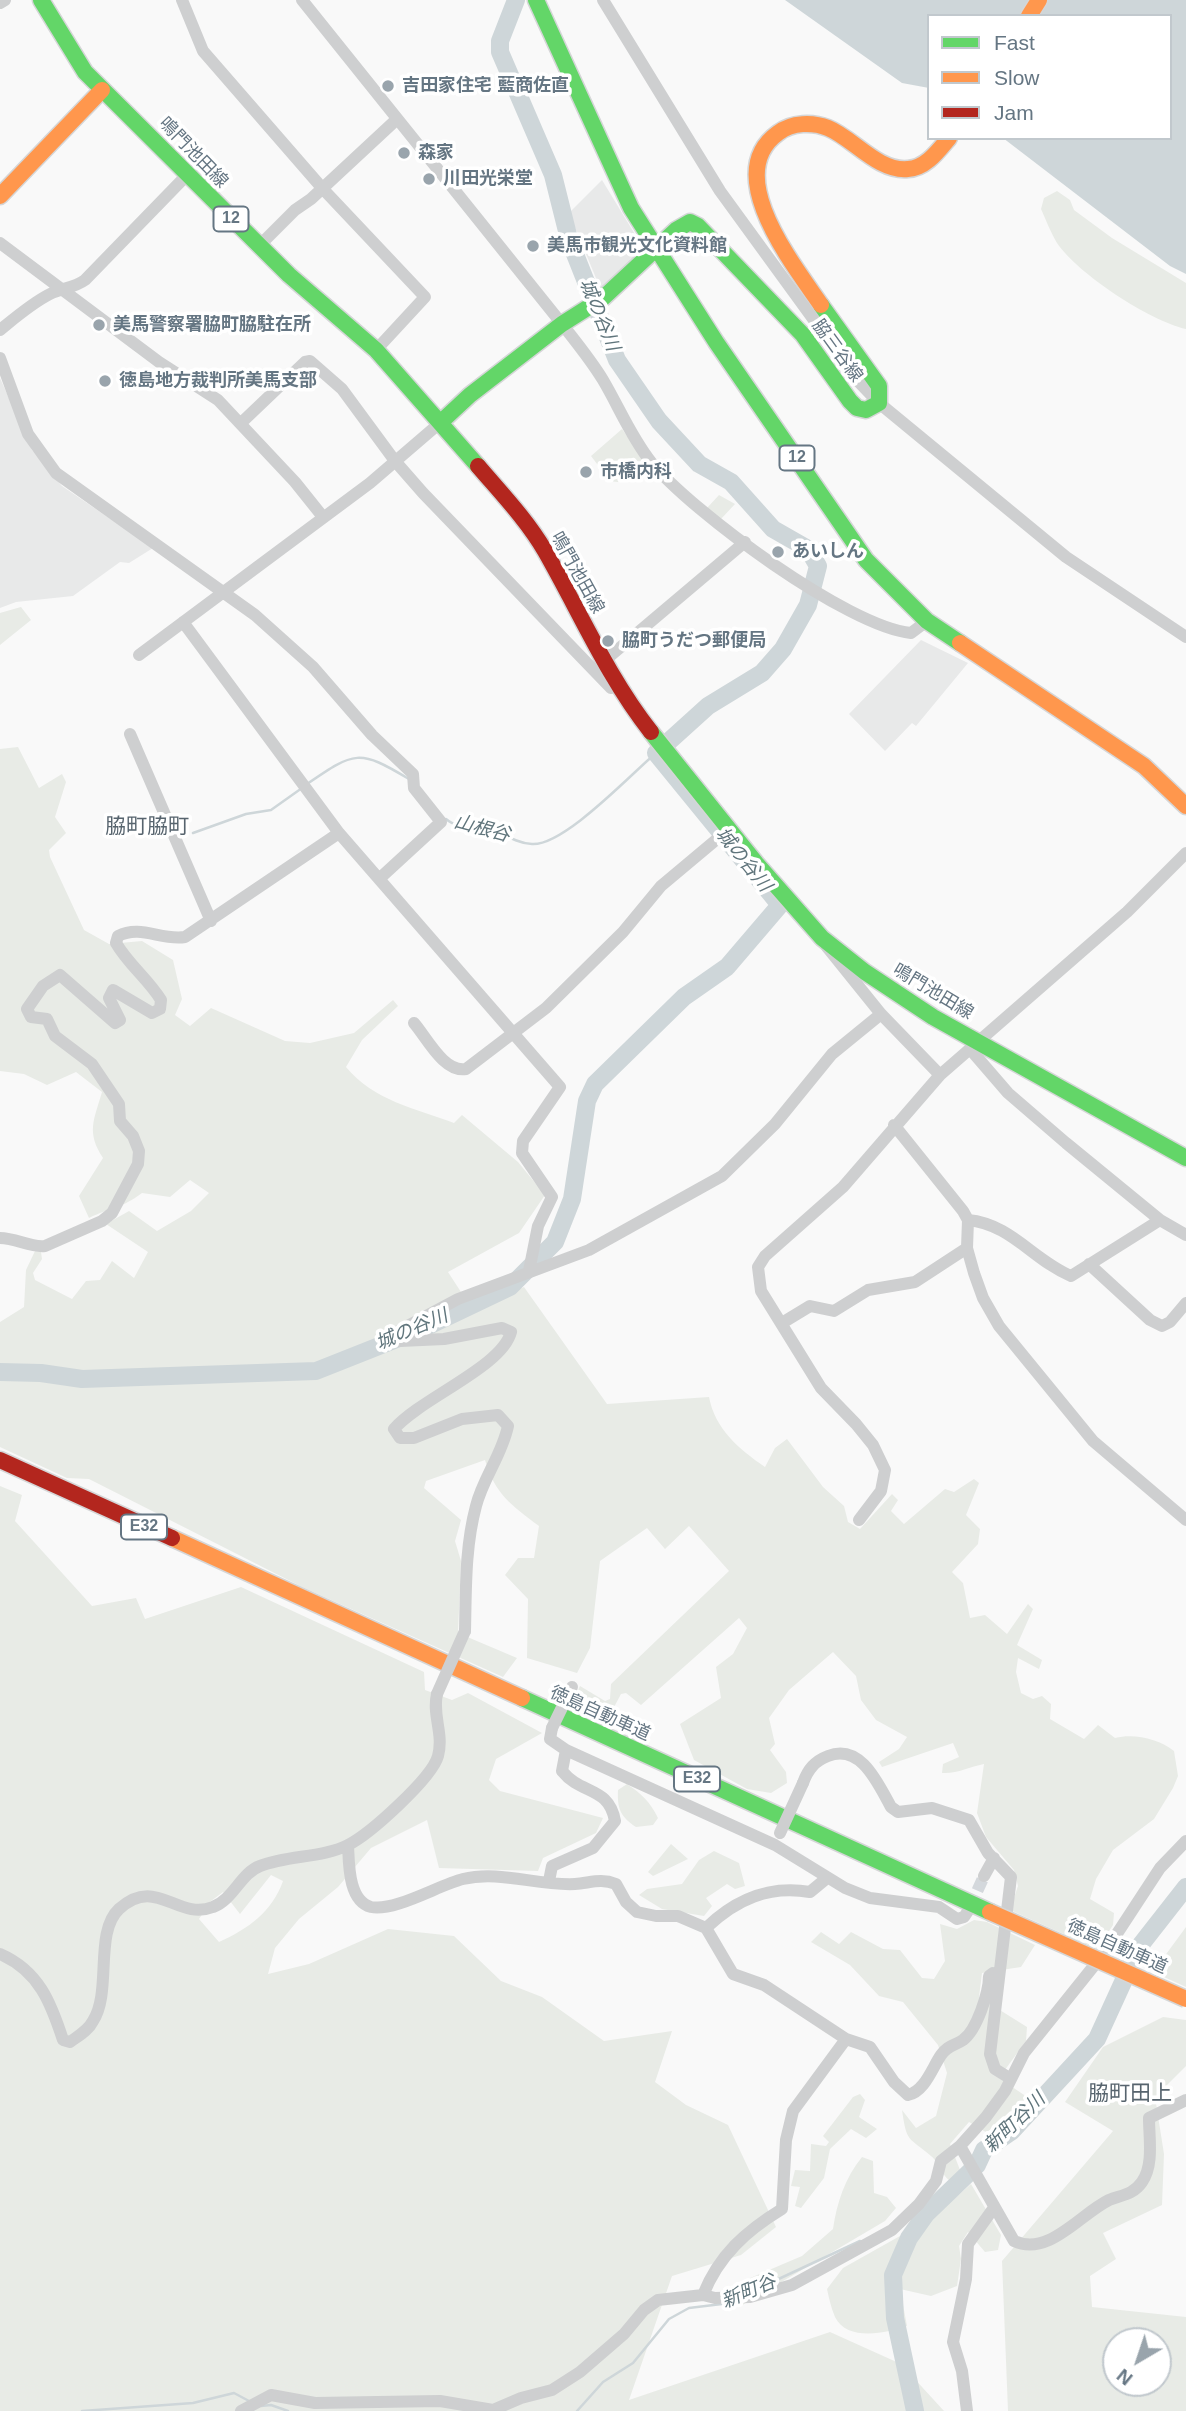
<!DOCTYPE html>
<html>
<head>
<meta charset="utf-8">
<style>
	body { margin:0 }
	#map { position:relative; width:1186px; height:2411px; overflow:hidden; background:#f9f9f9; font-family:Helvetica,sans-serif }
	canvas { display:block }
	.legend { position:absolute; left:927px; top:14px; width:245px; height:126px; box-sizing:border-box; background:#fff; border:2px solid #c1c8cd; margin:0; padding:9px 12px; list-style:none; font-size:21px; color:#657683 }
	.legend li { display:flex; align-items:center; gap:14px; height:35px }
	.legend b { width:35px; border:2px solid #c1c8cd }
	.north { position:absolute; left:1102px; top:2327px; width:70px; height:70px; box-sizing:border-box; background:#fff; border:2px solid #c1c8cd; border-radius:50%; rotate:219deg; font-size:19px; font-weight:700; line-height:28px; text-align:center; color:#657683 }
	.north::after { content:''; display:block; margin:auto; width:24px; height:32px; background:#99a4ac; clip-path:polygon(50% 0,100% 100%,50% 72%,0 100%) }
</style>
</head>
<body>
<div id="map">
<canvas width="1186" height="2411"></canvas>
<ul class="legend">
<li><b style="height:9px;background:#63d668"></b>Fast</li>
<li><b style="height:9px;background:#ff974d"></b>Slow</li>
<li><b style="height:9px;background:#b3261e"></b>Jam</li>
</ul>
<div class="north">N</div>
</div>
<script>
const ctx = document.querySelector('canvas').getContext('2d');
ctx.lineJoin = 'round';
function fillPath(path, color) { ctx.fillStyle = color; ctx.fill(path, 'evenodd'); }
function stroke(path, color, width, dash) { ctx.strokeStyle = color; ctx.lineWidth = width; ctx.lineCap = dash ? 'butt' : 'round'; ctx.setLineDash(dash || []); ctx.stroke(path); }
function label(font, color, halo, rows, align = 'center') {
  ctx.font = font + ' Helvetica,"Noto Sans JP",sans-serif'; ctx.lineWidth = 7; ctx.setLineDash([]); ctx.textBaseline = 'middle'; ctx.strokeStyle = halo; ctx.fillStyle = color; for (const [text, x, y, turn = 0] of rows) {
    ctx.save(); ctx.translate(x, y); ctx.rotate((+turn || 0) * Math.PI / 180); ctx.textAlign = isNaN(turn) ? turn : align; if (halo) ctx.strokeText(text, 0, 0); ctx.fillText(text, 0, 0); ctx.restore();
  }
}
fillPath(new Path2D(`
	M 602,180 L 647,254 L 603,295 L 569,213 Z
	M 0,378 L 32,450 L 62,486 L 153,548 L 129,563 L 120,562 L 73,596 L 16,602 L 0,608 Z
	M 921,640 L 968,663 L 916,726 L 912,723 L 885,751 L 849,714 Z`), '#e8e9e9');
fillPath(new Path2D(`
	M 1057,191 L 1070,200 L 1074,210 L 1112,238 L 1186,283 L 1186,329 C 1150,321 1078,274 1057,243 C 1051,233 1046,220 1041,209 L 1044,198 Z
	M 622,429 L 647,464 C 633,478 630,485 610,481 L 591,456 Z
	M 719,495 L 735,504 L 721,519 L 707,508 Z
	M 21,607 L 31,620 L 0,645 L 0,613 Z
	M 18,747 L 39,788 L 62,774 L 66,782 L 55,817 L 66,833 L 49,850 L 50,857 L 84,930 L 109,944 L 142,941 L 173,960 L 182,999 L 175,1015 L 190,1026 L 211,1008 L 285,1041 L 310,1043 L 354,1033 L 393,1000 L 398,1006 L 362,1040 L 346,1067 C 374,1101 415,1108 454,1123 L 462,1115 L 518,1162 L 545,1195 L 519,1233 L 448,1272 L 472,1309 L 524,1287 L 607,1404 L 709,1397 C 715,1429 739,1449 765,1467 L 775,1448 L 787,1439 L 823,1487 L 844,1506 L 848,1522 L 860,1529 L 892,1494 L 898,1500 L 891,1511 L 904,1524 L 945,1489 L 954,1492 L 974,1479 L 979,1483 L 966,1515 L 980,1529 L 978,1544 L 952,1572 L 963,1583 L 970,1618 L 985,1615 L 1007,1634 L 1028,1604 L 1033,1609 L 1017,1645 L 1042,1660 L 1039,1669 L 1018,1658 L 1016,1672 L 1021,1693 L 1033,1699 L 1042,1696 L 1051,1704 L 1050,1719 L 1084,1739 L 1098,1725 L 1115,1738 C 1134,1733 1159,1739 1174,1751 L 1178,1776 L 1173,1788 L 1154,1819 L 1113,1850 L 1096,1879 L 1090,1899 L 1114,1913 L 1113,1925 L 1097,1949 L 1010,1910 L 1018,1886 L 1014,1870 L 986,1837 L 977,1813 L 984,1764 C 969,1767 957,1774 942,1773 L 943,1764 L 959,1757 L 953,1743 L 882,1767 L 879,1762 L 899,1749 L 907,1737 L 876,1720 L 861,1700 L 856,1676 L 833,1652 L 789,1690 L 769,1718 L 775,1744 L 770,1750 L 786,1772 L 787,1783 L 771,1793 L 747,1789 L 694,1760 L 680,1724 L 721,1698 L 716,1667 L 733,1654 L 747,1628 L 739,1618 L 641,1705 L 626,1693 L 621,1694 L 613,1709 L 601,1719 L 571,1705 L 580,1686 L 605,1701 L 610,1699 L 611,1684 L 729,1571 L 689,1526 L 665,1549 L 647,1528 L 600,1561 L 590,1648 L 577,1673 L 527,1658 L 528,1599 L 505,1575 L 518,1558 L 534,1558 L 539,1526 C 511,1505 495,1494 485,1460 L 426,1481 L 424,1488 L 461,1520 L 455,1541 L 461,1561 L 458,1633 L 517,1658 L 503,1677 L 302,1587 L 89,1479 L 67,1478 L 0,1447 L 0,1322 L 24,1307 L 26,1270 L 35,1251 L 41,1252 L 42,1259 L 33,1273 L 35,1280 L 72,1299 L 86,1281 L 100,1280 L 112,1261 L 134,1278 L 148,1252 L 106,1224 L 129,1211 L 157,1231 L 191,1211 L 209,1193 L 190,1180 L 170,1197 L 142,1193 C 121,1209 111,1207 89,1218 L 79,1196 L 103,1158 C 86,1132 94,1120 102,1092 L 76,1072 L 47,1085 L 24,1074 L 0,1071 L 0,749 Z
	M 0,1486 L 22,1495 L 15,1521 L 92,1606 L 136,1598 L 145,1619 L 241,1587 L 424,1672 L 425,1690 L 452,1700 L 468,1693 L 542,1733 L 496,1759 L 489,1780 L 500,1791 L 603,1818 L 596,1833 L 543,1858 L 538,1871 L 439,1868 L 427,1820 L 371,1848 L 338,1887 L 299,1919 L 275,1948 L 268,1974 L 309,1964 L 388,1929 L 454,1936 L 501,1981 L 542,1997 L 604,2041 L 672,2031 L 655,2082 L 686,2105 L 728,2125 L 776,2227 L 741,2255 L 672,2276 L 629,2400 L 830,2332 L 901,2364 L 944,2411 L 0,2411 ZM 271,1875 L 283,1881 C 272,1912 248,1929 219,1942 L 199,1919 L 211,1901 L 223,1892 L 240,1914 Z
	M 627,1784 C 642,1794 650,1802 658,1818 L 653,1825 L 636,1827 C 621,1817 617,1809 618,1790 Z
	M 671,1844 L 688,1859 L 653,1876 L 648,1872 Z
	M 714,1851 L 739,1863 L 745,1886 L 735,1889 L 727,1884 L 706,1898 L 712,1906 L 704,1916 L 662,1909 L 639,1895 L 647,1889 L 682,1884 L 699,1860 Z
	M 974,1920 L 987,1922 L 1035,1945 L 1021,1967 L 982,1973 L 979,1997 L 1027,2027 L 1026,2041 L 999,2078 L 1030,2099 L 1013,2120 L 989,2134 L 969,2122 L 950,2144 L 960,2170 L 952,2182 C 940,2175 941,2164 931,2156 C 908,2136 907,2144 902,2110 L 916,2128 L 936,2116 L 947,2073 L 938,2045 L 903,2002 L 879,1996 L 850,1965 L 811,1942 L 821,1932 L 839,1944 L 851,1932 L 883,1949 L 900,1950 L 922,1978 L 934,1979 L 945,1961 L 940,1924 L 957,1929 Z
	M 1186,1927 L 1186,1987 L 1153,1972 Z
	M 1163,2017 L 1186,2020 L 1186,2066 L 1155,2097 L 1164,2154 L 1162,2205 L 1103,2233 L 1116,2259 L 1090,2276 L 1092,2307 L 1186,2317 L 1186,2411 L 1008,2411 L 1002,2261 L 1113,2131 L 1065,2102 L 1103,2047 ZM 1116,2341 L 1158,2341 L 1158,2383 L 1116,2383 Z
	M 860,2094 L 865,2100 L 859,2117 L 877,2129 L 866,2138 L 851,2129 L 830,2149 L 824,2178 L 801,2208 L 795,2206 L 800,2187 L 791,2186 L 795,2170 L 810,2171 L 811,2144 L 826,2146 L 829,2142 L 823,2136 L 853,2097 Z
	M 862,2157 L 873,2161 L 874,2193 L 887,2197 L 896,2208 L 885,2221 L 739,2307 L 722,2290 L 802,2256 L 833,2229 C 837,2202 845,2178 862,2157 Z
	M 971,2184 L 1001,2235 L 998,2250 L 985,2252 L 968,2232 L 959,2246 L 961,2259 L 957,2286 L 931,2296 L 900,2289 L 907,2326 C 887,2333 847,2342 835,2317 C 831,2308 829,2298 827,2289 L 843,2268 L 932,2218 Z`), '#e8ebe6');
fillPath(new Path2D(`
	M 785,0 L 1186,0 L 1186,274 L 1170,266 L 1003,138 L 1170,138 L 1170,16 L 929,16 L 929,88 L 902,83 Z`), '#ced6d9');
stroke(new Path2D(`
	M 307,784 C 355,751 359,749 409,779
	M 446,819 C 460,831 472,821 487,826 C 502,832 514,843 532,844 C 564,846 631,774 656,753
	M 193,833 L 246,814 L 271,810 L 302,788
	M 910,2219 L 926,2214
	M 755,2290 L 860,2241
	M 261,2406 L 271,2405 L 288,2411
	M 82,2411 L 193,2403 L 234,2393 L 249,2401
	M 577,2411 L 603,2382 L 633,2363 L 669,2319 L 689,2308 L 730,2303`), '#ced6d9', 2.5);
stroke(new Path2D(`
	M 0,1372 L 41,1373 L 82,1379 L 316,1371 L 422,1329 L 510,1287 L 555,1242 L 572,1199 L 587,1101 L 595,1084 L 684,997 L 727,967 L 780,905 L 656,753 L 708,706 L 762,673 L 783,649 L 808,605 L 818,566 L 808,549 L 773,529 L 731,482 L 699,464 L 659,421 L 617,360 L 569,239 L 553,175 L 500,52 L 500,41 L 516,0
	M 915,2411 L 895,2318 L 893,2275 L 909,2238 L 926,2214 L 977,2165 L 984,2150 L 1012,2131 L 1097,2039 L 1139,1947 L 1186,1887`), '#ced6d9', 18);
stroke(new Path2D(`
	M 970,1907 L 984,1876`), '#d4d8dc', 12, [12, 6]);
const fast = new Path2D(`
	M 41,0 L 85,72 L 289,275 L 376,350 L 478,466
	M 536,0 L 631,208 L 716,342 L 866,560 L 927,621 L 960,643
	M 441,422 L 470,395 L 562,324 L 603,298 L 676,230 L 690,222 L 698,226 L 803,335 L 850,401 L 857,408 L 866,410 L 879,403 L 879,386 L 821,305
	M 651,732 L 756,863 L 822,938 L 865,972 L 933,1017 L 1186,1158
	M 522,1698 L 990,1912`);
const slow = new Path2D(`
	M 1029,16 L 1039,0
	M 0,196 L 102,90
	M 821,305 C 793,264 721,174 778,133 C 792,122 813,122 828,128 C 853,138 878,172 908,169 C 926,168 938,151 949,138
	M 960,643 L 1144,766 L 1186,806
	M 172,1538 L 522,1698`);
const jam = new Path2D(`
	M 478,466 C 501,493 527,520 545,551 C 580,612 607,676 651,732
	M 0,1460 L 172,1538`);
stroke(fast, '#d5d6d7', 19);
stroke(slow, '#d5d6d7', 19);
stroke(jam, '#d5d6d7', 19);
stroke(new Path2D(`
	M 182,0 L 203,51 L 323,189 L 425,297 L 376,350
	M 302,0 L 562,324 C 576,342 591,360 603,380 C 619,407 631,437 651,462 C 692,512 848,627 911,633 L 927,621
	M 603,0 L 720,191 L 859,382 L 879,403 L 1066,557 L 1186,637
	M 0,3 L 5,0
	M 0,243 L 159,362 L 218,400 L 295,482 L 323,517
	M 259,246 L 295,210 L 311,199 L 396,120
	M 0,330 C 16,317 32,303 50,294 C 62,288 74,288 85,280 L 186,176
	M 0,358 L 28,434 L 56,473 L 255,615 L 313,667 L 372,735 L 413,774 L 414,788 L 441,822 L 379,879
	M 241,423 L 305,362 L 310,361 L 342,389 L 395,461 L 423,493 L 611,688 L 616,684
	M 183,622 L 339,833 L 560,1087 L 523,1141 L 522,1153 L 552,1197 L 538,1226 L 529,1271
	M 139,655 L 370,483 L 441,422
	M 603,662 L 745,542
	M 130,734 L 211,921
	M 827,947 L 881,1014 L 940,1075
	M 414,1023 C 427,1038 444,1073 466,1069 L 546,1008 L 623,932 L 661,886 L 729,829
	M 970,1049 L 1008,1093 L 1066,1143 L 1160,1220 L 1186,1235
	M 894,1125 L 963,1211 L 968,1220 L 967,1248 L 974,1273 L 983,1298 L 999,1326 L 1093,1441 L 1186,1520
	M 968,1220 C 1011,1224 1033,1260 1071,1276 L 1160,1220
	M 0,1238 C 16,1238 31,1248 45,1246 L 102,1221 L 112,1213 L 138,1164 L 139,1151 L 133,1136 L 120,1121 L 119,1104 L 92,1064 L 55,1036 L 47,1019 L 31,1017 L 27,1009 L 43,986 L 60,975 L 115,1023 L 120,1020 L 109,998 L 113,990 L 152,1013 L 160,1009 L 161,1000 C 148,979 128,964 116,943 L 118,936 C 141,924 161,941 185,937 L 339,833
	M 1089,1264 L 1150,1320 L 1162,1326 L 1170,1322 L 1186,1303
	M 782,1323 L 810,1306 L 834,1311 L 868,1290 L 915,1282 L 967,1248
	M 859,1520 L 881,1491 L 885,1470 L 873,1445 L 856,1424 L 821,1388 L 761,1291 L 758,1267 L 765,1256 L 843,1187 L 940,1075 L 1127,912 L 1186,853
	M 465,1631 C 466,1589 465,1547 476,1506 C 483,1478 502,1455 508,1426 L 498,1415 L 462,1419 L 414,1438 L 400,1438 L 394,1429 C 421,1398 502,1367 511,1332 L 502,1328 L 444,1339 L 400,1341 L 400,1330 L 458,1299 L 589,1250 L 722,1176 L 775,1124 L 832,1054 L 881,1014
	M 552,1728 L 550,1739 L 566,1750 L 775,1845 L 845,1888 L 870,1898 L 939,1907 L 957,1919 L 964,1917 L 968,1911
	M 803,1783 C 808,1769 815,1761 828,1756 C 861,1743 878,1784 891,1807 L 898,1812 L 932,1808 L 969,1820 L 988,1853 L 1011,1877 L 990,2054 L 995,2069 L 1011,2079
	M 348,1845 C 349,1863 348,1901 371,1907 C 394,1912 439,1885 463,1879 C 500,1870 537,1886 575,1884 C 590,1883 601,1878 616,1884 L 626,1902 L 637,1912 L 656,1916 L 678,1916 L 706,1928 L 733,1974 L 764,1985 L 846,2039 L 870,2047 L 894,2082 L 908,2095 C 925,2091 932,2068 941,2055 C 948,2045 954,2046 963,2040 C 977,2030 989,1992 989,1976 L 993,1973 L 998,1975
	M 984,1876 L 994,1858
	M 549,1881 L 552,1866 L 593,1848 L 615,1821 C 609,1786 581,1795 562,1771 L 566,1750
	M 706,1928 C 736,1899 769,1885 810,1892 L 827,1878
	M 0,1954 C 39,1971 51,2003 63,2040 L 70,2042 C 78,2036 88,2031 93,2021 C 112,1992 94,1932 119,1909 C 156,1875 177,1921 213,1907 C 233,1900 241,1873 260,1866 C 288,1855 322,1858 348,1845 C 370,1834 432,1778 438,1756 C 444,1733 432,1716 437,1694
	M 960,2146 L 1014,2241 C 1049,2257 1080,2214 1109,2200 C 1121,2195 1133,2195 1142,2182 C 1154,2165 1149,2138 1149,2118 L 1186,2100
	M 703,2295 C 719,2255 746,2231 782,2209 L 786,2140 L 793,2111 L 846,2039
	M 241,2411 L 271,2395 L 315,2403 L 440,2401 L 493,2410 L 521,2398 L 552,2390 L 580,2372 L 624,2334 L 644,2310 L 658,2300 L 703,2295 L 715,2298 L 750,2297 L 792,2285 L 892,2230 L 919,2204 L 936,2181 L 941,2161 L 960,2146 L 986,2117 L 1005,2091 L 1024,2053 L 1105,1952 L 1160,1868 L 1186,1841
	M 967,2411 L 962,2371 L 953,2342 L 966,2279 L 968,2244 L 993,2209`), '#cecfd0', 12);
stroke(fast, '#63d668', 16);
stroke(slow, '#ff974d', 16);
stroke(jam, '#b3261e', 16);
const slowBridge = new Path2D(`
	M 990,1912 L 1186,1999`);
stroke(slowBridge, '#d5d6d6', 19, []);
stroke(new Path2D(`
	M 437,1694 L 465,1631
	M 552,1728 L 572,1687
	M 780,1833 L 803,1783`), '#cecfd0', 12);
stroke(slowBridge, '#ff974d', 16);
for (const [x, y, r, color] of [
	[388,86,7,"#99a4ac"],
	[404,153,7,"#99a4ac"],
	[429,179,7,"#99a4ac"],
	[533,246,7,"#99a4ac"],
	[99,325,7,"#99a4ac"],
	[105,381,7,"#99a4ac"],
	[586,472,7,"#99a4ac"],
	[778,552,7,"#99a4ac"],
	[608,641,7,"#99a4ac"]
]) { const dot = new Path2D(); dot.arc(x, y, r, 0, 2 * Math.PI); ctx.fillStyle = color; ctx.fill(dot); stroke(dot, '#fff', 2.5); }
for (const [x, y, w] of [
	[231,219,35],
	[797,458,35],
	[144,1527,46],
	[697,1779,46]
]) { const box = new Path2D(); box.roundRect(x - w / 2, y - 12.5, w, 25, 5); ctx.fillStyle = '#fff'; ctx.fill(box); stroke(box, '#657683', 2); }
label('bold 16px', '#657683', null, [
	["12",231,219],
	["12",797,458],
	["E32",144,1527],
	["E32",697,1779]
]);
label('bold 18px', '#657683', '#fff', [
	["吉田家住宅 藍商佐直",402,86],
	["森家",418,153],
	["川田光栄堂",443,179],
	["美馬市観光文化資料館",547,246],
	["美馬警察署脇町脇駐在所",113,325],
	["徳島地方裁判所美馬支部",119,381],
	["市橋内科",600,472],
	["あいしん",792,552],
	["脇町うだつ郵便局",622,641]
], 'left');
label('18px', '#657683', '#fff', [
	["鳴門池田線",193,153,46],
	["脇三谷線",837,351,54],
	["鳴門池田線",577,573,61],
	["鳴門池田線",933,992,31],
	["徳島自動車道",600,1714,24],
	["徳島自動車道",1117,1947,24]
]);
label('italic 19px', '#60757c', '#fff', [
	["城の谷川",599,315,68],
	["山根谷",482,829,15],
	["城の谷川",743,860,51],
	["城の谷川",412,1330,-23],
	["新町谷川",1015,2123,-44],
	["新町谷",749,2292,-23]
]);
label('21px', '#57646e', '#fff', [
	["脇町脇町",147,827],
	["脇町田上",1130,2094]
]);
</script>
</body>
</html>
